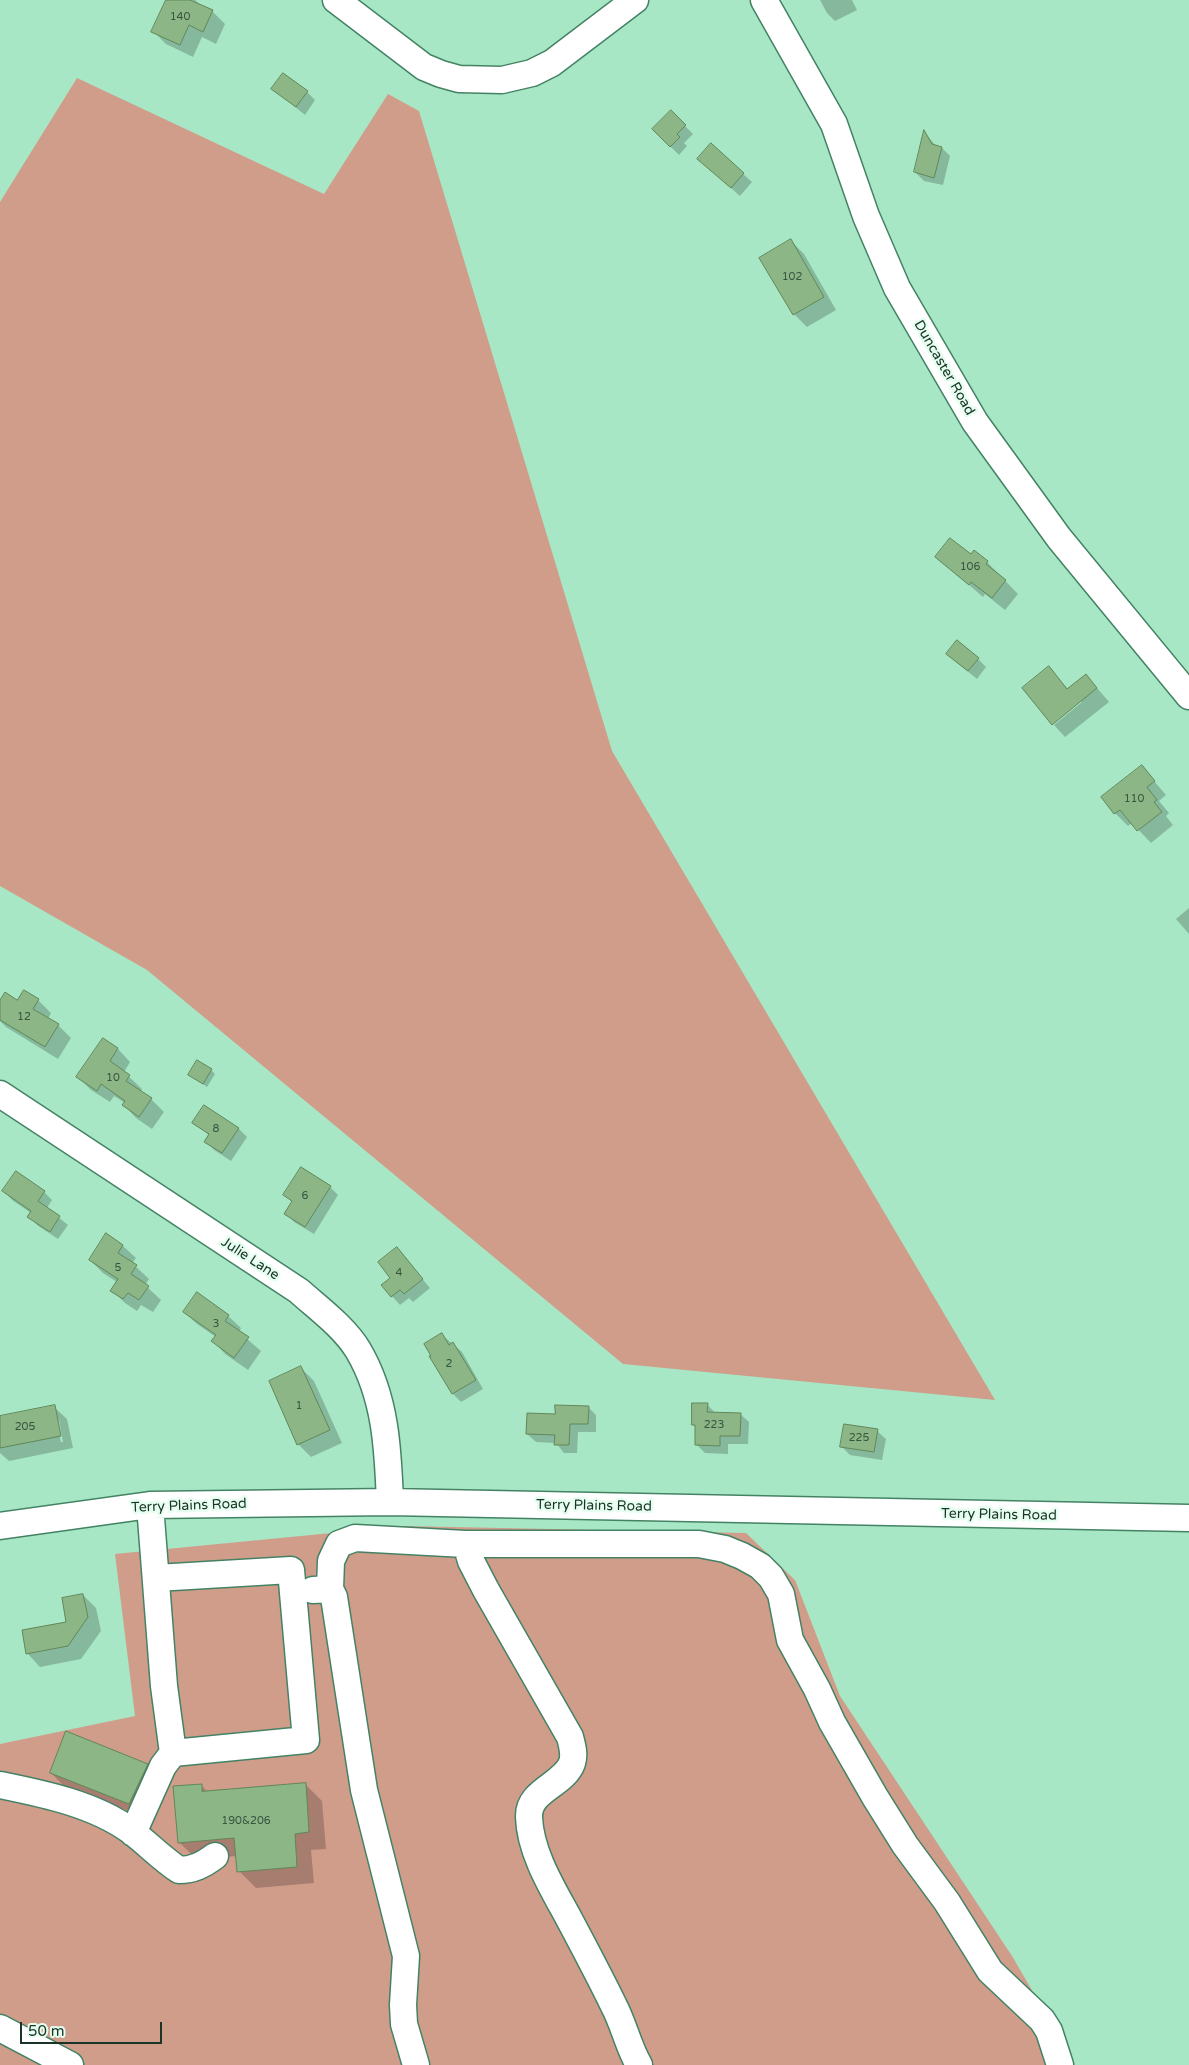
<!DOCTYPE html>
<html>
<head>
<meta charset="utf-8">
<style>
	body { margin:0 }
	#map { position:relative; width:1189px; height:2065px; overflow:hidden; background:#a7e7c5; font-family:"Varela Round",sans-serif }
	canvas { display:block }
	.scale { position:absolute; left:20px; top:2022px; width:142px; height:22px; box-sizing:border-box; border:2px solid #1a3427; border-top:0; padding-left:6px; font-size:15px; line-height:18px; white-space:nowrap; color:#1a3427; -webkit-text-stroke:4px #e5fef0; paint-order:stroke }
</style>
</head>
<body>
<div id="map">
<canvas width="1189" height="2065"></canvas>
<div class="scale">50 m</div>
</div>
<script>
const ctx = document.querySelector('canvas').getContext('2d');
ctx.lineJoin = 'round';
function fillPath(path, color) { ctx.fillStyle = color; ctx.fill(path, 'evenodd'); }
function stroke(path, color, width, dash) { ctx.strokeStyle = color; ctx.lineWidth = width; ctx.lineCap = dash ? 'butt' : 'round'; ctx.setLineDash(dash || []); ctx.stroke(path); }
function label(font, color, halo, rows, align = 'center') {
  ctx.font = font + ' "Varela Round",sans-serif'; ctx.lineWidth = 5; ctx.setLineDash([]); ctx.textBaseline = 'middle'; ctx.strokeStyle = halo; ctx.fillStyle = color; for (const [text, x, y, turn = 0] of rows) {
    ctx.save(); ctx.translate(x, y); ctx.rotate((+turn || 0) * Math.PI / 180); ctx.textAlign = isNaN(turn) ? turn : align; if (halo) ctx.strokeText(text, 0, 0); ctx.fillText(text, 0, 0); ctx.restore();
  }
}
fillPath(new Path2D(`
	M 77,78 L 324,194 L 388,94 L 419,111 L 612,751 L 995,1400 L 623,1364 L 147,970 L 0,886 L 0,202 Z
	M 404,1526 L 746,1533 L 795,1580 L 840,1696 L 1012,1956 L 1068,2052 L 1074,2065 L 0,2065 L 0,1744 L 135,1716 L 115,1554 Z`), '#d09d8b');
fillPath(new Path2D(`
	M 167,0 L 195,0 L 203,7 L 212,11 L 225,24 L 216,44 L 202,37 L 193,57 L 166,44 L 153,31 Z
	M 820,0 L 852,0 L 857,10 L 835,21 L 827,13 Z
	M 273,89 L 307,92 L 315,100 L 305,115 Z
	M 671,112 L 693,134 L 684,143 L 687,146 L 679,155 L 653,129 Z
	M 925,133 L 936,146 L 942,148 L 950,156 L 943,185 L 924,181 L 915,172 Z
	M 711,145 L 752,182 L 740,196 L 707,167 Z
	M 791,241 L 804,254 L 836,310 L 807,327 L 794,314 Z
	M 971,556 L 987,562 L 1018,594 L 1005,610 L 985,594 L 983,597 L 937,557 Z
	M 978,659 L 986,667 L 977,679 L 956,662 Z
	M 1048,668 L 1068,689 L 1086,675 L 1109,702 L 1065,737 L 1054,725 L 1082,702 L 1023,688 Z
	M 1142,767 L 1166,795 L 1159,801 L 1169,813 L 1166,816 L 1173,825 L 1151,843 L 1132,823 L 1128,826 L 1115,813 Z
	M 1189,908 L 1189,934 L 1176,919 Z
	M 24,991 L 38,1000 L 51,1013 L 48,1019 L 58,1025 L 71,1038 L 58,1059 L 6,1027 L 0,1021 L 0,1003 L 18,1002 Z
	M 103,1039 L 118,1049 L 130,1062 L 124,1072 L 142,1089 L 140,1092 L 151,1099 L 164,1112 L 152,1129 L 136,1118 L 124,1105 L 125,1103 L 114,1096 L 110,1102 L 91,1090 L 78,1077 Z
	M 211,1070 L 215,1074 L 207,1087 L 189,1075 Z
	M 205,1106 L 239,1129 L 247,1137 L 231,1161 L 214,1150 L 206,1141 L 210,1136 L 194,1123 Z
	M 330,1187 L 338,1195 L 314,1234 L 294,1222 L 286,1213 L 293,1203 L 284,1194 Z
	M 4,1191 L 44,1192 L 52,1200 L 47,1208 L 68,1225 L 58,1239 L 37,1225 L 29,1216 L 31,1213 L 12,1200 Z
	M 107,1235 L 123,1246 L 136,1258 L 132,1263 L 149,1279 L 145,1285 L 161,1300 L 153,1312 L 141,1305 L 137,1311 L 125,1303 L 112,1290 L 117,1282 L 103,1273 L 90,1260 Z
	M 397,1249 L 430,1288 L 413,1302 L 409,1298 L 400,1305 L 392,1296 L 392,1278 Z
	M 184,1312 L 228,1316 L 241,1328 L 239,1332 L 261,1351 L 248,1370 L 225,1354 L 213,1341 L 216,1337 L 197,1324 Z
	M 442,1335 L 462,1352 L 483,1389 L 461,1402 L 453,1394 Z
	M 301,1368 L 314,1381 L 342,1443 L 311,1457 L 298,1444 Z
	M 707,1404 L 716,1414 L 740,1414 L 749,1422 L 748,1444 L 728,1444 L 728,1454 L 705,1453 L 697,1445 L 697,1428 L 693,1425 Z
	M 54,1407 L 67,1419 L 73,1448 L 9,1461 L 0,1453 L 0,1417 ZM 56,1420 L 59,1420 L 63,1442 L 61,1442 Z
	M 588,1407 L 596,1415 L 596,1432 L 578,1432 L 577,1453 L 564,1453 L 556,1443 L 536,1442 L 527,1434 L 556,1415 Z
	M 877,1431 L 886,1439 L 882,1460 L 850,1455 L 841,1446 Z
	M 83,1595 L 96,1608 L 101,1631 L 81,1659 L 40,1667 L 28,1654 L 23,1631 L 68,1623 Z
	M 147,1765 L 160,1778 L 142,1816 L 64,1786 L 51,1773 Z
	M 305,1784 L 322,1801 L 326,1849 L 311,1850 L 314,1883 L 256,1888 L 239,1871 L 237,1856 L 196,1859 L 179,1842 L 201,1785 L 208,1792 Z`), '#0003');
const building = new Path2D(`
	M 166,0 L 190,0 L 213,10 L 203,32 L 189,25 L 180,45 L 151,32 Z
	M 283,73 L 308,91 L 296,107 L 271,89 Z
	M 671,110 L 686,125 L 677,134 L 680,137 L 670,147 L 652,129 Z
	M 924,130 L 932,144 L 942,147 L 934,178 L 914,172 Z
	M 711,143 L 744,173 L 731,188 L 697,159 Z
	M 791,239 L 824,297 L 793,315 L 759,258 Z
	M 950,538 L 971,554 L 974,550 L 988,561 L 986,564 L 1006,580 L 992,598 L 971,582 L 969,585 L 935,557 Z
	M 957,640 L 979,658 L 968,671 L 946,654 Z
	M 1049,666 L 1067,689 L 1086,674 L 1097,688 L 1052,725 L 1022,688 Z
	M 1142,765 L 1155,781 L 1147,787 L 1157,800 L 1154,802 L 1162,812 L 1137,831 L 1120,810 L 1114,814 L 1101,797 Z
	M 24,990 L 39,999 L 33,1009 L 59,1024 L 45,1047 L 0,1020 L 0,1000 L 5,992 L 17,1000 Z
	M 103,1038 L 118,1048 L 110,1061 L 130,1075 L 126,1081 L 152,1098 L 139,1117 L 122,1105 L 125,1101 L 101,1084 L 97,1091 L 76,1077 Z
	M 197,1060 L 212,1069 L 203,1084 L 188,1075 Z
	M 204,1105 L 239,1128 L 222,1153 L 204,1142 L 209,1134 L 192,1123 Z
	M 301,1167 L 331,1186 L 305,1227 L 284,1214 L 292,1201 L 283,1195 Z
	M 16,1171 L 45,1191 L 38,1201 L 60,1216 L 50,1232 L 27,1217 L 31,1211 L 2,1191 Z
	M 106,1233 L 123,1245 L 118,1253 L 137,1265 L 131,1274 L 149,1286 L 139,1300 L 128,1293 L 123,1299 L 110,1291 L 118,1279 L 89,1260 Z
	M 397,1247 L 423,1279 L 404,1294 L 400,1290 L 391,1297 L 381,1285 L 390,1278 L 378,1262 Z
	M 197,1292 L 229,1315 L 225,1321 L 249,1337 L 234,1358 L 211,1341 L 216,1335 L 183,1312 Z
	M 442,1333 L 449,1345 L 453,1342 L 476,1380 L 452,1394 L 429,1356 L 431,1356 L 424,1344 Z
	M 301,1366 L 330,1430 L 297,1445 L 269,1381 Z
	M 692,1403 L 708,1403 L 707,1412 L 741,1413 L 740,1436 L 720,1436 L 720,1446 L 695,1445 L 695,1425 L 692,1425 Z
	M 55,1405 L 61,1436 L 0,1448 L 0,1416 Z
	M 555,1405 L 589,1406 L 588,1424 L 570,1424 L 569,1445 L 554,1445 L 555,1435 L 526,1434 L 527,1413 L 555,1414 Z
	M 844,1424 L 878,1429 L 874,1452 L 840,1447 Z
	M 83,1594 L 88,1617 L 68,1646 L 26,1654 L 22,1630 L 66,1622 L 62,1598 Z
	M 66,1731 L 148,1764 L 129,1804 L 50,1773 Z
	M 306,1783 L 309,1832 L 295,1834 L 297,1867 L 237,1872 L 234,1838 L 178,1843 L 173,1786 L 202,1784 L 202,1791 Z`);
fillPath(building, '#8db686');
stroke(building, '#608759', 1);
const minor = new Path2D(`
	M 336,0 L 424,67 L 441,74 L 459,79 L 502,80 L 532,73 L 552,63 L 635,0
	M 764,0 L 834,124 L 866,216 L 897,288 L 975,422 L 1059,538 L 1189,696
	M 0,1094 L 299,1291 C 319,1309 344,1327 358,1350 C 386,1397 388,1450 390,1502
	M 150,1505 L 164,1686 L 173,1753 L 306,1740 L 291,1570 L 156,1578
	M 0,1526 L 150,1505 L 390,1502 L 1189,1518
	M 466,1544 L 471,1561 L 486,1590 L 570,1737 C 572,1745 575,1754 572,1763 C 564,1785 528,1790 529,1817 C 530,1851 551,1886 567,1915 C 583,1945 599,1975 614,2006 C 624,2025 628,2046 639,2065
	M 330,1589 L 331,1561 L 339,1544 L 355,1538 L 465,1544 L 699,1544 L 725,1549 L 742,1556 L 760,1566 L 771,1577 L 781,1594 L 790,1640 L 817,1689 L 832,1722 L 875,1797 L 905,1845 L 947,1902 L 990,1971 L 1042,2020 L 1049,2031 L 1060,2065
	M 313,1590 L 330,1589 L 334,1597 L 364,1790 L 406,1956 L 403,2005 L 404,2024 L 416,2065
	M 0,1785 C 44,1794 94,1804 131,1831 C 147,1843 161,1858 179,1870 C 193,1870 203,1865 215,1856
	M 133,1833 L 163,1766 L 173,1753
	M 0,2028 L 70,2065`);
stroke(minor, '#448264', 29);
stroke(minor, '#fff', 26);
label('11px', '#37543f', null, [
	["140",180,17],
	["102",792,277],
	["106",970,567],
	["110",1134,799],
	["12",24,1017],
	["10",113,1078],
	["8",216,1129],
	["6",305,1196],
	["5",118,1268],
	["4",399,1273],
	["3",216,1324],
	["2",449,1364],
	["1",299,1406],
	["223",714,1425],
	["205",25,1427],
	["225",859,1438],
	["190&206",246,1821]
]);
label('14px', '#1a3427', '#e5fef0', [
	["Duncaster Road",944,368,60],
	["Julie Lane",250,1259,33],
	["Terry Plains Road",189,1506,-2],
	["Terry Plains Road",594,1506,1],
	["Terry Plains Road",999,1515,1]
]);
</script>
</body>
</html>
